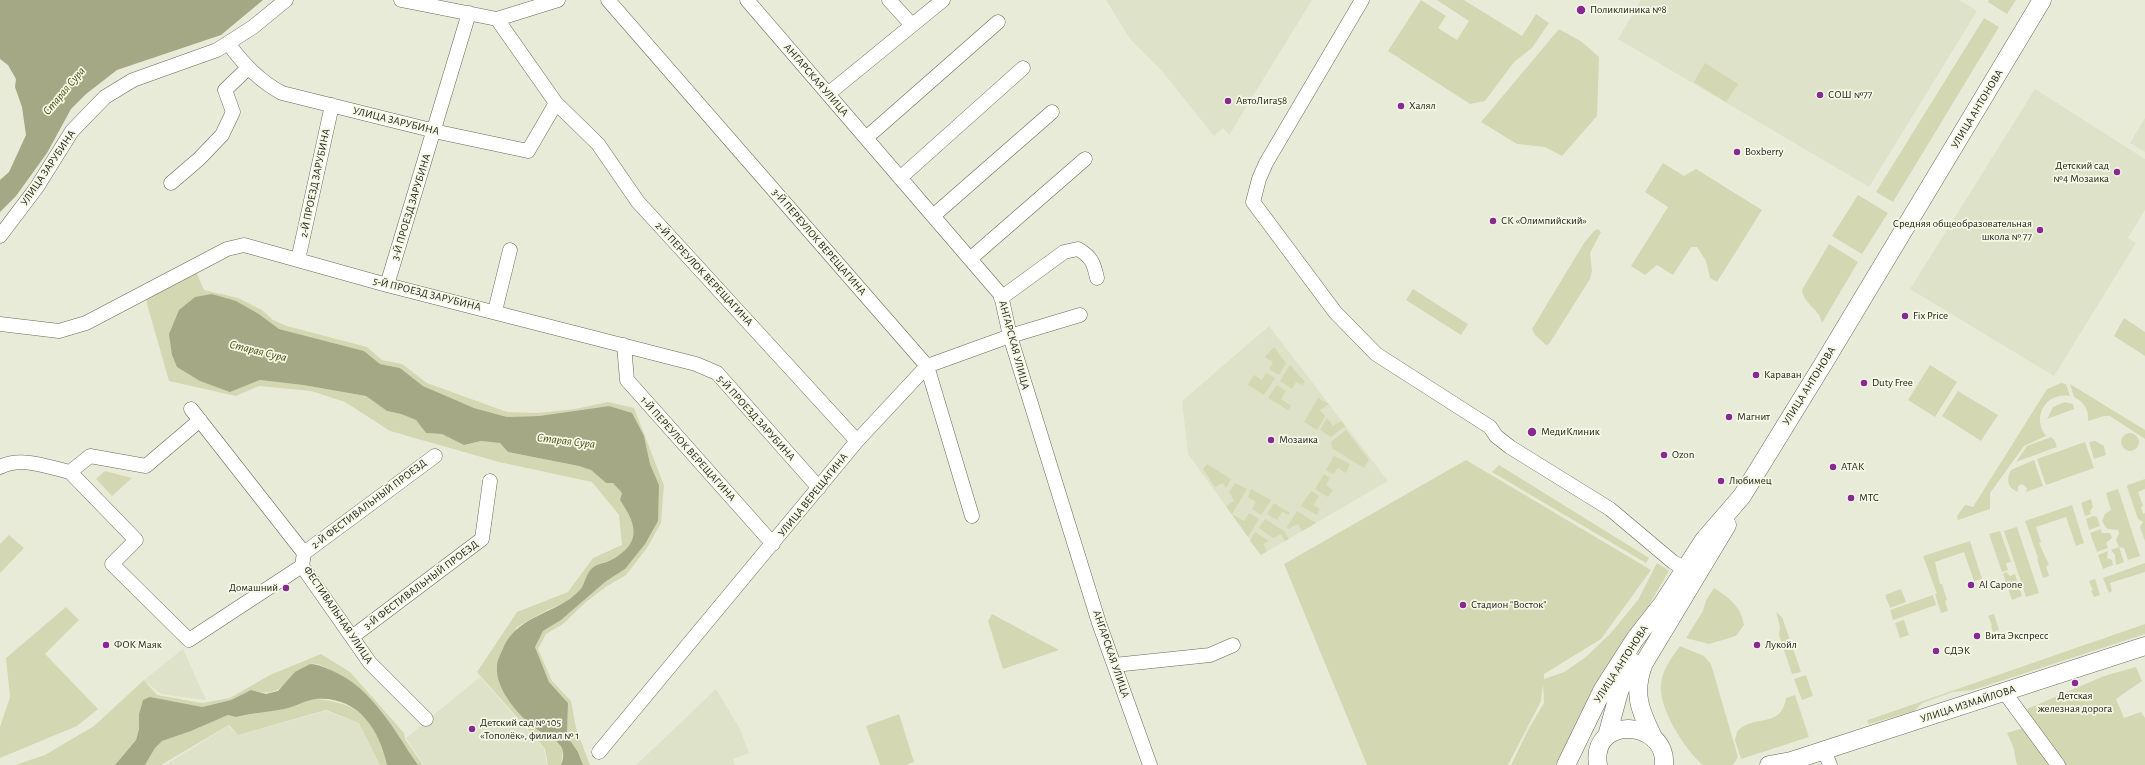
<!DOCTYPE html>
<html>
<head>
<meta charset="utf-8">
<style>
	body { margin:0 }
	canvas { display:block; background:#e9ebd9 }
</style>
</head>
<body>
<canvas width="2145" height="765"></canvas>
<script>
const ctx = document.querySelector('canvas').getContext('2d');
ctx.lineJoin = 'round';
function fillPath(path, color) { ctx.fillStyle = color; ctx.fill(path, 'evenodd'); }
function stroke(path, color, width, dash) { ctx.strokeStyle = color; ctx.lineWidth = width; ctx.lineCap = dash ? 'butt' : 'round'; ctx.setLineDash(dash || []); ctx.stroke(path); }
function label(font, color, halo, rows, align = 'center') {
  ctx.font = font + ' "Alegreya Sans",sans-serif'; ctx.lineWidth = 3.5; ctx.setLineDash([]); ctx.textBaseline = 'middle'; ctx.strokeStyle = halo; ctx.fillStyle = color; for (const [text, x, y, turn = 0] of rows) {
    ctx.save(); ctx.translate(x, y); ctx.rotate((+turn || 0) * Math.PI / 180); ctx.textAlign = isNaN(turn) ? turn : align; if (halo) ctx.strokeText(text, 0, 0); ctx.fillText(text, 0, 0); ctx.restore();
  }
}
fillPath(new Path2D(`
	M 1106,0 L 1312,0 L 1229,135 L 1223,128 L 1214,136 L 1162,71 L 1130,39 Z
	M 1641,0 L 1959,0 L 1977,11 L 1869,187 L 1618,39 Z
	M 2035,89 L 2145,159 L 2145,210 L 2128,238 L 2136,243 L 2054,376 L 1910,289 Z
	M 2145,118 L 2145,152 L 2130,143 Z
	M 1269,326 L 1388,481 L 1261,555 L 1188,454 L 1182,401 Z
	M 183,649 L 206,700 L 161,694 L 144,680 Z
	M 480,677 L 544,749 L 547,765 L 424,765 L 406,738 Z
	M 716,689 L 740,729 L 749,753 L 733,759 L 735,765 L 636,765 Z
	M 326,711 L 359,723 L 380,765 L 165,765 L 228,726 L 238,735 Z`), '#dee2c8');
fillPath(new Path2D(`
	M 1421,0 L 1446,16 L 1438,28 L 1457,40 L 1469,21 L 1437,0 L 1464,0 L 1522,36 L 1536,14 L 1549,23 L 1532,48 L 1514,62 L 1485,101 L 1470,104 L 1388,51 Z
	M 1989,0 L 2016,0 L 2007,14 L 1988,2 Z
	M 1984,18 L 1999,27 L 1893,202 L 1876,192 Z
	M 1559,29 L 1582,42 L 1599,57 L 1597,116 L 1562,156 L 1545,147 L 1517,144 L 1481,122 Z
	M 1705,63 L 1738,84 L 1726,102 L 1694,82 Z
	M 1663,163 L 1684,176 L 1696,169 L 1762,210 L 1717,282 L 1710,278 L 1706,261 L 1697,247 L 1691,247 L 1673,275 L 1657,265 L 1645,275 L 1631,266 L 1668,207 L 1645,192 Z
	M 1858,195 L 1888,213 L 1862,254 L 1832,236 Z
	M 1598,229 L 1601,232 L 1590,253 L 1592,271 L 1590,279 L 1549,344 L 1546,345 L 1535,335 L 1532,329 L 1584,243 L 1594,231 Z
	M 1829,244 L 1858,262 L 1822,323 C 1820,309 1804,305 1802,290 Z
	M 195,269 L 204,290 L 238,298 L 262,310 L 273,320 L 287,326 L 367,347 L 382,360 L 402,364 L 427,383 L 507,412 L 538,413 L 575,409 L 608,402 L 634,408 L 664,485 L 661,523 L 647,548 L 626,575 L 607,586 L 586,602 L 563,624 L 546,634 L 538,649 L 552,681 L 571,701 L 576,728 L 590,765 L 583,765 L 578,752 L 567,736 L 568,703 L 549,682 L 535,647 L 543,631 L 561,620 L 605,582 L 625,569 L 659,485 L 650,464 L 644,436 L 609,406 L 539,416 L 507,417 L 474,408 L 423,386 L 400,368 L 380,364 L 364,351 L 279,329 L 259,314 L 237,302 L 212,294 L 230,392 L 260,380 L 303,385 L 366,396 L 387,411 L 401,414 L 416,420 L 426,433 L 442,434 L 464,445 L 481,441 L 500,443 L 508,452 L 579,466 L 591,470 L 606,483 L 613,483 L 622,493 L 620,500 C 636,524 643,543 614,559 C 608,562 599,563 594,567 C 586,573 585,583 580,590 C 571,602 552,607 540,614 C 532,618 524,623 516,628 L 535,729 L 559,743 L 563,751 L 561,765 L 548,765 L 545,749 L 477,672 L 517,612 L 568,592 L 593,558 L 622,545 L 619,515 L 592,482 L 499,462 L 390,431 L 345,402 L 311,391 L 259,386 L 236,396 L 169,381 L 147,304 L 146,293 Z
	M 1413,289 L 1468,324 L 1461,335 L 1406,300 Z
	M 2124,318 L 2145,332 L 2145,356 L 2114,336 Z
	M 1274,347 L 1286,363 L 1279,375 L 1269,369 L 1273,362 L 1265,357 Z
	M 1290,365 L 1305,382 L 1302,385 L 1296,382 L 1292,389 L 1280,381 Z
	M 1930,365 L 1957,382 L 1935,417 L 1908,400 Z
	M 1266,373 L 1275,378 L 1264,395 L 1248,385 L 1254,375 L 1262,380 Z
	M 2061,383 L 2066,384 L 2070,396 C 2046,392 2031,417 2046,436 L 2024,446 L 1990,493 L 1990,509 L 1958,520 L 1957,516 L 1965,505 L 1973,507 L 2047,389 Z
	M 2070,384 L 2145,430 L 2145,439 L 2110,416 L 2104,416 L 2088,421 C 2089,409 2084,402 2074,397 Z
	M 1277,385 L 1286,391 L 1281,399 L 1291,406 L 1288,410 L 1268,398 Z
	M 1958,391 L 1998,415 L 1981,441 L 1942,416 Z
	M 1318,398 L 1329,404 L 1320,410 L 1325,416 L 1317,430 L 1304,422 Z
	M 2065,402 L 2073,404 L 2074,409 L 2047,419 L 2053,407 Z
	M 1327,418 L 1333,426 L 1341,421 L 1345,426 L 1331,437 L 1320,430 Z
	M 1346,430 L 1369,460 L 1364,468 L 1332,448 L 1331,442 Z
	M2121 442a9 9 0 1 1 18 0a9 9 0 1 1-18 0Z
	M 2051,437 L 2055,441 L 2057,447 L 2016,462 L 2027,446 Z
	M 2095,441 L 2104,446 L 2106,455 L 2094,459 L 2089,442 Z
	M 2085,442 L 2094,468 L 2046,485 L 2037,459 Z
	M 1334,456 L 1350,464 L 1346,473 L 1338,468 L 1333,474 L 1326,470 Z
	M 1466,460 L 1651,570 L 1601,639 L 1544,674 L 1544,679 L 1564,672 L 1586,657 L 1610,634 L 1638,600 L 1657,563 L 1669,571 L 1555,765 L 1511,765 L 1528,730 L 1544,703 L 1543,683 L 1541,701 L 1508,765 L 1367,765 L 1284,564 Z
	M 2034,460 L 2043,486 L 2026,492 L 2027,488 L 2022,484 L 2018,486 L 2018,492 C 2007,488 2006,479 2011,470 Z
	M 1207,464 L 1231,479 L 1226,488 L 1223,483 L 1215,487 L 1203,469 Z
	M 1499,465 L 1649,558 L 1646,563 L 1492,472 Z
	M 105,471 L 132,478 L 112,496 L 96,479 Z
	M 1324,474 L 1330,478 L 1326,485 L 1333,490 L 1328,497 L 1315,489 Z
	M 2145,479 L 2145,489 L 2138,492 L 2143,506 L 2141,507 L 2143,514 L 2145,513 L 2145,541 L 2140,527 L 2143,522 L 2138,519 L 2127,487 L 2128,485 Z
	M 1235,483 L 1247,489 L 1232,514 L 1244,521 L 1249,513 L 1259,519 L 1248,537 L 1226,506 L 1234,501 L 1229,492 Z
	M 1251,489 L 1271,500 L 1261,515 L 1252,509 L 1256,502 L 1248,497 Z
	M 2118,489 L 2140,556 L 2128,560 L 2124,548 L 2119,547 L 2124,562 L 2116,565 L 2115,555 L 2111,550 L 2119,547 L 2116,540 L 2119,533 L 2118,530 L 2107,529 L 2102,521 L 2105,514 L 2111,510 L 2106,493 Z
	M 1311,491 L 1319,496 L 1313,505 L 1320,509 L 1317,515 L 1301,506 Z
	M 2091,499 L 2093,507 L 2090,511 L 2091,514 L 2085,516 L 2081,503 Z
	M 1274,503 L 1290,513 L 1289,515 L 1282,512 L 1277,520 L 1267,514 Z
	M 2072,505 L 2084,543 L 2076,546 L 2066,517 L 2036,527 L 2041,542 L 2039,543 L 2049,565 L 2046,566 L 2049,576 L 2043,578 L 2037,559 L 2038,558 L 2025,521 Z
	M 1297,511 L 1316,523 L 1302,531 L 1298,524 L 1288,529 L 1287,527 Z
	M 2093,516 L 2097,517 L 2100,526 L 2089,530 L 2086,519 Z
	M 1265,519 L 1284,531 L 1289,539 L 1285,541 L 1281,534 L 1273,538 L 1259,528 Z
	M 2017,527 L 2039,593 L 2026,597 L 2004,531 Z
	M 2101,529 L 2102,533 L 2110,533 L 2112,538 L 2106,543 L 2108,548 L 2097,552 L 2090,533 Z
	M 2000,531 L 2011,562 L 2006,563 L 2008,570 L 2002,572 L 1989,534 Z
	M 1255,532 L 1269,541 L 1263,544 L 1267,551 L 1261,555 L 1250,541 Z
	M 9,535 L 24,548 L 0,573 L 0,544 Z
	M 1970,541 L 1982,579 L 1974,581 L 1964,552 L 1935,562 L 1940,584 L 1942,584 L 1947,600 L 1945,601 L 1948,611 L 1941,613 L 1935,594 L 1937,594 L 1923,556 Z
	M 2108,551 L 2107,558 L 2112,560 L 2113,565 L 2103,569 L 2098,555 Z
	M 2145,563 L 2145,572 L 2110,583 L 2112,591 L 2109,593 L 2103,578 Z
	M 2006,572 L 2010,576 L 2015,574 L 2022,596 L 2012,600 L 2003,574 Z
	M 2095,579 L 2100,595 L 2094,597 L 2091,590 L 2093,590 L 2089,581 Z
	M 1714,588 C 1729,598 1741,606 1744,625 L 1736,636 L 1709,644 L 1686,638 L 1703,611 L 1706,600 Z
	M 1901,589 L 1906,602 L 1890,608 L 1885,595 Z
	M 1933,595 L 1936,605 L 1893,620 L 1890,610 Z
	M 66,607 L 79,620 L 45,654 L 98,709 L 77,726 L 0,758 L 0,727 L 10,697 L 6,658 Z
	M 1776,612 L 1782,617 L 1801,672 L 1792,674 L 1779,635 L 1780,627 Z
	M 992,614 L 1059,650 L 1003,669 L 988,621 Z
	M 1994,614 L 1999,630 L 1993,632 L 1991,626 L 1992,625 L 1988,616 Z
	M 1904,620 L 1909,635 L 1900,638 L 1895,623 Z
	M 2145,624 L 2145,634 L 1973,690 L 1953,692 L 1922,703 L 1914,711 L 1869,724 L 1867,721 L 1868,720 Z
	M 1680,646 L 1704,656 L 1711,664 L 1738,757 L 1733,765 L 1703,765 C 1685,750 1658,708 1661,684 C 1662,670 1672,657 1680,646 Z
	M 321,654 L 350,672 L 404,733 L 405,739 L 423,765 L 418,765 C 392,726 374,691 330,670 C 324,667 317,662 310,664 C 307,665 303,669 300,671 C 279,686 280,698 251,690 L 231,700 L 202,707 L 143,700 L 139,714 L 139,729 L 136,740 L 115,765 L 15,765 L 45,755 L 94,726 L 144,680 L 157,695 L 202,703 L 230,698 L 270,675 Z
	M 2136,667 L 2142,681 L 2116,699 L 2124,718 L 2141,712 L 2145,718 L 2145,765 L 2017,765 L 2013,746 L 2007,733 L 2033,725 L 2027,709 L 2104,676 Z
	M 1806,675 L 1813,696 L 1802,700 L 1794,679 Z
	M 1795,695 L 1809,737 L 1741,759 L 1735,740 L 1737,732 C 1753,713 1781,730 1786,698 Z
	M 317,699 C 361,703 378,723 387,765 L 380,765 L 359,723 L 326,710 L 238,735 L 229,725 L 161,765 L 145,765 L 155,748 L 162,741 L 191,731 L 228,715 L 236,717 L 287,708 L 303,701 Z
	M 899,714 L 914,762 L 906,765 L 880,765 L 866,726 Z`), '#d3d8b2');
fillPath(new Path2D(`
	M 0,0 L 263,0 L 221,35 L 117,70 L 86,94 L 71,109 L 47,153 L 16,196 L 0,212 L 0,180 L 9,172 L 26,135 L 22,107 L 15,87 L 16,79 L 8,65 L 0,59 Z
	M 212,294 L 236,301 L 259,314 L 279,329 L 364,351 L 380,364 L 400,368 L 423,386 L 474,408 L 507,417 L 539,416 L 609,406 L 632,413 L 644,436 L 650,464 L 659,485 L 658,521 L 645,544 L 625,569 L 605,582 L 561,620 L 543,631 L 535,647 L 549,682 L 568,703 L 567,736 L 578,752 L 583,765 L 561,765 C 564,758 565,749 558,743 C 552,736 542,734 535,728 C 518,715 495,689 497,666 C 497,660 502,651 504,646 C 520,614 557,614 579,591 C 586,584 585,572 595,566 C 601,563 609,562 615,558 C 642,541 636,524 620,500 L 622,493 L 613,483 L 606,483 L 591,470 L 579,466 L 508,452 L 500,443 L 481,441 L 464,445 L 442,434 L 426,433 L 416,420 L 401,414 L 387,411 L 366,396 L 303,385 L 260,380 L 230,392 L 200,381 L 177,367 L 172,355 L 169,334 L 179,310 L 195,297 Z
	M 310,664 C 319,664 325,668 333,671 C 373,689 394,730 418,765 L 387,765 C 379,729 358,696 316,699 C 305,700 295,707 284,709 C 268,712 252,713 236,717 L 228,715 L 191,731 L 162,741 L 155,748 L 145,765 L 115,765 L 136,740 L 139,729 L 139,714 L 143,700 L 150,697 L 202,707 L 231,700 L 251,690 L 266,694 L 278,691 L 295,672 Z`), '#a4a884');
const minor = new Path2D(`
	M 401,0 L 497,19 L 558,0
	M 608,0 L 927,366 L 972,516
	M 747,0 L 1001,295 L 1010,336 L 1099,623 L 1150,765
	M 889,0 L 912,25
	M 1362,0 L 1266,163 L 1259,179 L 1253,202 L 1335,312 L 1376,354 L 1490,427 L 1496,436 L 1510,447 L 1610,509 L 1673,562 L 1684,568
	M 497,19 L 556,103 L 598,144 L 638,202 L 857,441
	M 228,43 C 243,64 259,81 282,93 L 443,133 L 528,151 L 556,103
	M 828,94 L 943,0
	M 866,138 L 998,22
	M 900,178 L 1023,68
	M 171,183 L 199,159 L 222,135 L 233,112 L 225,90 L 248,68
	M 933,216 L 1052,112
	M 0,236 L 37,187 L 72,131 L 105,97 L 133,80 L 217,50 L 253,27 L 286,0
	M 970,259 L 1085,159
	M 298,260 L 332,105
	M 387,285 L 469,13
	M 1001,298 L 1064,252 L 1078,249 C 1092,257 1094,264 1097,278
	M 495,311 L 510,250
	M 0,324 L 59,331 L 86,323 L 227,249 L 244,245 L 387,285 L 696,364 L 717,373 L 819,488
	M 624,345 L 627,380 L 773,544
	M 191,409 L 304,553 L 302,566 L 370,663 L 426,719
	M 0,467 C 21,456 48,467 70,472 L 90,456 L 146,466 L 200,420
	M 70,472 L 136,540 L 112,564 L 189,640 L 302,566
	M 304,553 L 435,456
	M 352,637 L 482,539 L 490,481
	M 1114,665 L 1210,655 L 1233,645
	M 2005,693 L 2058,765
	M 1824,750 L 1830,765
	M 599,752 L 857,441 L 927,366 L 1010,336 L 1080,315`);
const major = new Path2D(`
	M 1607,736 L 1619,692 L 1631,661
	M 1654,739 C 1640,711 1632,693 1644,663 L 1727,525
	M 1566,765 L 1603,689 L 1635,639 L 1663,603 L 1704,540 L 1742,496 L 1825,361 L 2042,0
	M 1598,765 C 1590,715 1667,719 1664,765
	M 1769,765 L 1791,761 L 2145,646`);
stroke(minor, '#686a59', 15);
stroke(major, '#686a59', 19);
stroke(minor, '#fff', 14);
stroke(major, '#fff', 18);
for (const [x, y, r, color] of [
	[1581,10,5,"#882993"],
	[1820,95,4,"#882993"],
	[1228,101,4,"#882993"],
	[1401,106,4,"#882993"],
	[1737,152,4,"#882993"],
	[2117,172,4,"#882993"],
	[1493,221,4,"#882993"],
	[2040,230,4,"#882993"],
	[1905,316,4,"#882993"],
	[1756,375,4,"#882993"],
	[1864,383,4,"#882993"],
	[1729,417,4,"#882993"],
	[1532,432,5,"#882993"],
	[1271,440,4,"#882993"],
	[1664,455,4,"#882993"],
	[1833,467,4,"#882993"],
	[1721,481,4,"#882993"],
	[1851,498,4,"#882993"],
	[1971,585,4,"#882993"],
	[286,588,4,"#882993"],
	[1463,605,4,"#882993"],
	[1977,636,4,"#882993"],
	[106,645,4,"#882993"],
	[1757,645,4,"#882993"],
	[1936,651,4,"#882993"],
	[2075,683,4,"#882993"],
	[472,729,4,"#882993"]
]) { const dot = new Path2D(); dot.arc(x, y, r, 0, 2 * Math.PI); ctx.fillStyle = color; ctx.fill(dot); stroke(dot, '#f6f8e6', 1.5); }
label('11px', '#272721', '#f6f8e6', [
	["Поликлиника №8",1590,10],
	["СОШ №77",1828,95],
	["АвтоЛига58",1236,101],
	["Халял",1409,106],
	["Boxberry",1745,152],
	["Детский сад",2109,166,"right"],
	["№4 Мозаика",2109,179,"right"],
	["СК «Олимпийский»",1501,221],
	["Средняя общеобразовательная",2032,224,"right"],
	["школа № 77",2032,237,"right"],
	["Fix Price",1913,316],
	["Караван",1764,375],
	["Duty Free",1872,383],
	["Магнит",1737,417],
	["МедиКлиник",1541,432],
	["Мозаика",1279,440],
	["Ozon",1672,455],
	["АТАК",1841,467],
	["Любимец",1729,481],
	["МТС",1859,498],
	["Al Capone",1979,585],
	["Домашний",278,588,"right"],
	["Стадион \"Восток\"",1471,605],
	["Вита Экспресс",1985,636],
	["ФОК Маяк",114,645],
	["Лукойл",1765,645],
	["СДЭК",1944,651],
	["Детская",2075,696,"center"],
	["железная дорога",2075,709,"center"],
	["Детский сад № 105",480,723],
	["«Тополёк», филиал № 1",480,736]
], 'left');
label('11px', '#272721', '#f6f8e6', [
	["АНГАРСКАЯ УЛИЦА",816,80,49],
	["УЛИЦА АНТОНОВА",1977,109,-59],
	["УЛИЦА ЗАРУБИНА",396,121,14],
	["УЛИЦА ЗАРУБИНА",48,168,-56],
	["2-Й ПРОЕЗД ЗАРУБИНА",315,183,-78],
	["3-Й ПРОЕЗД ЗАРУБИНА",411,207,-73],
	["3-Й ПЕРЕУЛОК ВЕРЕЩАГИНА",819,242,49],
	["2-Й ПЕРЕУЛОК ВЕРЕЩАГИНА",704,274,47],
	["5-Й ПРОЕЗД ЗАРУБИНА",427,294,14],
	["АНГАРСКАЯ УЛИЦА",1014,345,75],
	["УЛИЦА АНТОНОВА",1809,386,-58],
	["5-Й ПРОЕЗД ЗАРУБИНА",756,418,48],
	["1-Й ПЕРЕУЛОК ВЕРЕЩАГИНА",688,449,48],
	["УЛИЦА ВЕРЕЩАГИНА",813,495,-51],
	["2-Й ФЕСТИВАЛЬНЫЙ ПРОЕЗД",369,504,-37],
	["3-Й ФЕСТИВАЛЬНЫЙ ПРОЕЗД",421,585,-37],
	["ФЕСТИВАЛЬНАЯ УЛИЦА",338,615,56],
	["АНГАРСКАЯ УЛИЦА",1111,654,71],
	["УЛИЦА АНТОНОВА",1621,664,-57],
	["УЛИЦА ИЗМАЙЛОВА",1968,704,-18]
]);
label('italic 12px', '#4e5216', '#f6f8e6', [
	["Старая Сура",64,91,-50],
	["Старая Сура",258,351,14],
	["Старая Сура",566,441,7]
]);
</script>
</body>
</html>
